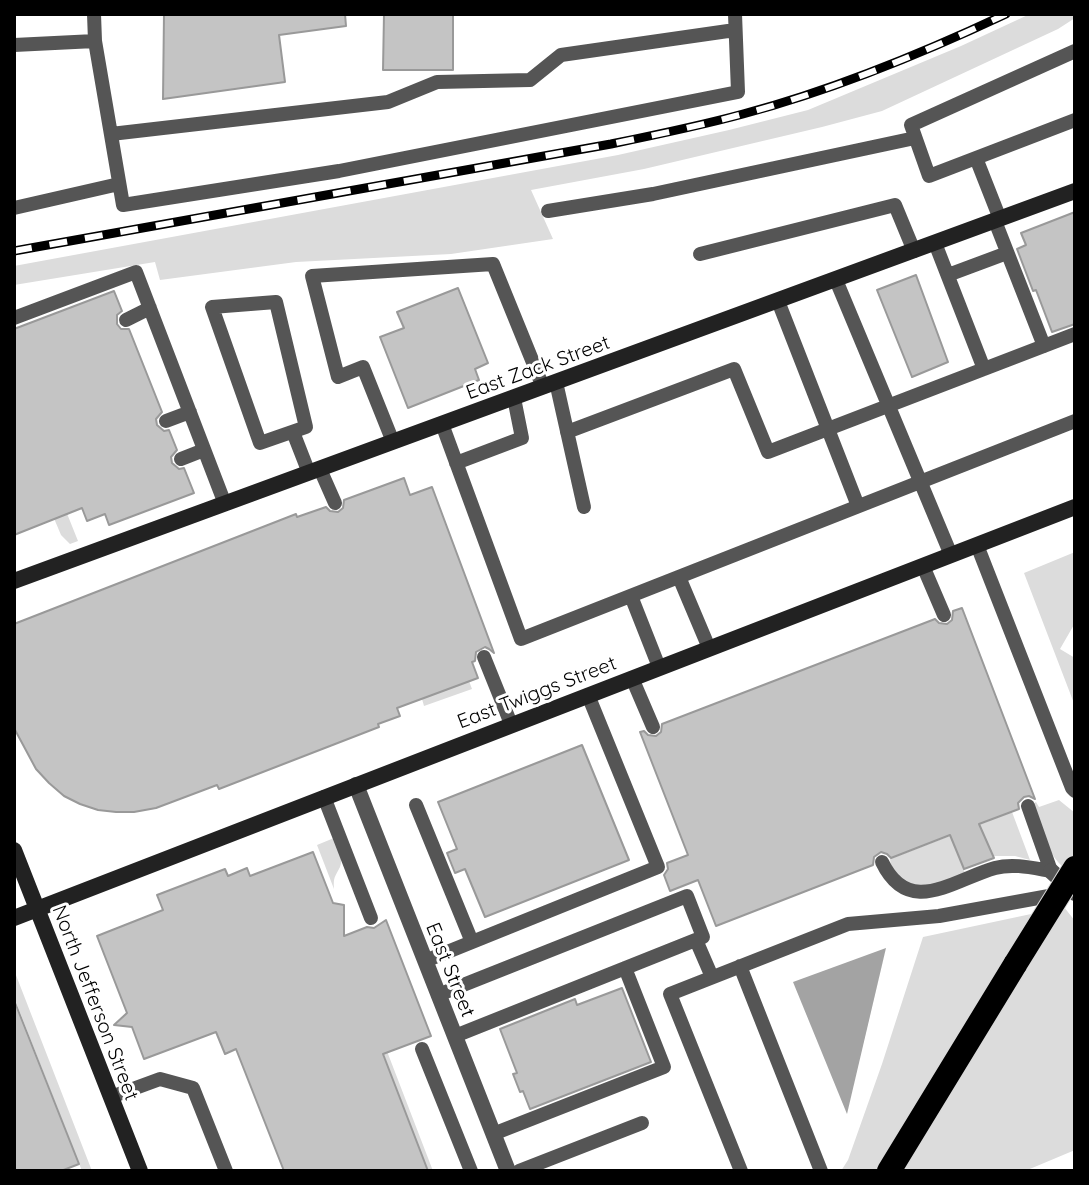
<!DOCTYPE html>
<html>
<head>
<meta charset="utf-8">
<style>
	body { margin:0 }
	#map { position:relative; width:1089px; height:1185px; overflow:hidden; background:#fff; font-family:Quicksand,sans-serif }
	canvas { display:block }
	.frame { position:absolute; inset:0; border:16px solid #000; pointer-events:none }
</style>
</head>
<body>
<div id="map">
<canvas width="1089" height="1185"></canvas>
<div class="frame"></div>
</div>
<script>
const ctx = document.querySelector('canvas').getContext('2d');
ctx.lineJoin = 'round';
function fillPath(path, color) { ctx.fillStyle = color; ctx.fill(path, 'evenodd'); }
function stroke(path, color, width, dash) { ctx.strokeStyle = color; ctx.lineWidth = width; ctx.lineCap = dash ? 'butt' : 'round'; ctx.setLineDash(dash || []); ctx.stroke(path); }
function label(font, color, halo, rows, align = 'center') {
  ctx.font = font + ' Quicksand,sans-serif'; ctx.lineWidth = 6; ctx.setLineDash([]); ctx.textBaseline = 'middle'; ctx.strokeStyle = halo; ctx.fillStyle = color; for (const [text, x, y, turn = 0] of rows) {
    ctx.save(); ctx.translate(x, y); ctx.rotate((+turn || 0) * Math.PI / 180); ctx.textAlign = isNaN(turn) ? turn : align; if (halo) ctx.strokeText(text, 0, 0); ctx.fillText(text, 0, 0); ctx.restore();
  }
}
fillPath(new Path2D(`
	M 1030,14 L 1075,14 L 1075,18 L 1058,29 L 882,111 L 822,127 L 644,169 L 531,190 L 553,239 L 451,254 L 296,262 L 160,280 L 155,262 L 14,285 L 14,266 L 618,155 L 729,130 L 808,110 L 961,46 Z
	M 66,511 L 78,541 L 70,544 L 61,535 L 53,516 Z
	M 1075,552 L 1075,623 L 1060,649 L 1075,658 L 1075,706 L 1024,573 Z
	M 469,681 L 472,689 L 424,706 L 422,699 Z
	M 1059,800 L 1075,813 L 1075,874 C 1048,864 1042,828 1032,804 L 1036,802 L 1039,807 Z
	M 1012,812 L 1030,860 L 1015,856 L 994,856 L 992,853 L 962,865 L 965,873 L 934,885 L 909,885 L 892,871 L 890,859 Z
	M 334,838 C 338,848 344,857 340,867 C 335,877 333,877 334,889 L 317,845 Z
	M 1064,907 L 1075,921 L 1075,1150 L 1025,1171 L 841,1171 L 848,1160 L 882,1064 L 923,937 Z
	M 14,970 L 92,1171 L 82,1171 L 14,997 Z
	M 380,1033 L 433,1171 L 428,1171 L 376,1034 Z`), '#dcdcdc');
fillPath(new Path2D(`
	M 886,948 L 847,1114 L 793,982 Z`), '#a3a3a3');
const building = new Path2D(`
	M 164,14 L 345,14 L 346,26 L 279,35 L 285,82 L 163,99 Z
	M 384,14 L 453,14 L 453,70 L 383,70 Z
	M 1075,212 L 1075,324 L 1052,332 L 1036,290 L 1033,291 L 1017,249 L 1026,245 L 1021,233 Z
	M 916,275 L 948,362 L 912,377 L 877,290 Z
	M 458,288 L 488,363 L 475,369 L 479,380 L 408,408 L 380,337 L 404,328 L 397,312 Z
	M 114,291 L 122,311 L 117,315 L 117,324 L 121,329 L 129,329 L 162,412 L 156,419 L 157,425 L 164,431 L 169,430 L 177,450 L 171,457 L 172,463 L 179,469 L 184,468 L 194,493 L 109,525 L 105,514 L 87,521 L 82,508 L 14,535 L 14,329 Z
	M 404,478 L 410,495 L 432,487 L 494,653 L 489,649 L 485,647 L 476,652 L 475,661 L 472,662 L 478,678 L 397,708 L 400,716 L 378,724 L 379,727 L 219,789 L 217,785 L 156,808 L 134,812 L 116,812 L 98,810 L 80,804 L 64,796 L 49,783 L 36,769 L 14,728 L 14,624 L 296,514 L 297,517 L 326,507 L 330,511 L 338,512 L 343,508 L 344,500 Z
	M 962,608 L 1035,799 L 1029,796 L 1024,797 L 1018,803 L 1019,809 L 979,824 L 994,858 L 964,869 L 950,835 L 891,858 L 887,854 L 881,852 L 874,857 L 873,865 L 716,926 L 698,880 L 670,891 L 664,875 L 668,869 L 667,863 L 688,855 L 640,732 L 644,731 L 648,735 L 656,736 L 661,732 L 662,724 L 935,619 L 939,623 L 947,624 L 952,620 L 953,611 Z
	M 582,745 L 629,860 L 485,917 L 465,869 L 455,873 L 447,853 L 457,849 L 438,802 Z
	M 313,852 L 333,903 L 344,905 L 344,936 L 367,927 L 374,928 L 386,920 L 431,1036 L 383,1054 L 428,1171 L 284,1171 L 236,1049 L 225,1054 L 216,1032 L 144,1059 L 132,1027 L 114,1025 L 127,1013 L 97,936 L 163,910 L 157,895 L 225,869 L 228,876 L 247,868 L 250,876 Z
	M 622,988 L 651,1062 L 530,1109 L 523,1091 L 520,1092 L 513,1074 L 517,1073 L 500,1029 L 575,999 L 577,1005 Z
	M 14,1000 L 79,1164 L 61,1171 L 14,1171 Z`);
fillPath(building, '#c4c4c4');
stroke(building, '#999', 2);
const highway = new Path2D(`
	M 889,1171 L 1016,963`);
stroke(highway, '#dbdbdb', 26);
stroke(new Path2D(`
	M 94,14 L 95,41 L 123,205 L 339,171 L 738,92 L 735,14
	M 14,45 L 95,41
	M 1075,51 L 911,125 L 929,176 L 1075,120
	M 111,134 L 388,102 L 437,82 L 530,80 L 561,55 L 735,30
	M 976,158 L 1000,219
	M 14,208 L 119,184
	M 548,211 L 653,194 L 915,138
	M 995,221 L 1044,346
	M 935,243 L 984,369
	M 700,254 L 895,205 L 914,251
	M 948,275 L 1007,253
	M 836,280 L 951,555
	M 778,301 L 858,506
	M 276,302 L 306,427 L 260,443 L 212,307 Z
	M 14,318 L 136,272 L 225,504
	M 126,320 L 150,308
	M 556,382 L 584,507
	M 166,421 L 190,412
	M 442,424 L 521,639 L 1075,421
	M 293,432 L 309,473
	M 567,432 L 734,369 L 768,452 L 1075,334
	M 393,442 L 363,367 L 338,377 L 312,276 L 493,264 L 543,387
	M 181,459 L 204,450
	M 456,463 L 522,438 L 514,398
	M 320,469 L 335,503
	M 977,545 L 1072,788 L 1075,791
	M 923,566 L 944,615
	M 679,577 L 709,648
	M 631,596 L 659,667
	M 484,657 L 511,724
	M 632,678 L 653,727
	M 324,797 L 371,918
	M 416,805 L 472,942
	M 882,862 C 909,918 953,880 995,868 C 1013,863 1033,868 1051,871 L 1028,806
	M 696,940 L 712,977
	M 425,961 L 658,867 L 588,695
	M 740,966 L 821,1171
	M 438,995 L 687,896 L 703,937 L 455,1036
	M 422,1049 L 471,1171
	M 111,1097 L 160,1079 L 193,1088 L 226,1171
	M 493,1134 L 664,1067 L 625,968
	M 519,1171 L 642,1123
	M 741,1171 L 670,994 L 848,924 L 939,916 L 1060,894`), '#555', 14);
stroke(new Path2D(`
	M 356,785 L 508,1171
	M 1051,871 L 1075,893`), '#555', 16);
stroke(new Path2D(`
	M 14,581 L 1075,191
	M 14,850 L 140,1171
	M 14,918 L 1075,507`), '#222', 16);
stroke(highway, '#000', 24);
const rail = new Path2D(`
	M 14,251 L 611,144 C 655,135 699,126 743,114 C 833,90 921,54 1006,14`);
stroke(rail, '#000', 9);
stroke(rail, '#fff', 6, [18]);
const highwayBridge = new Path2D(`
	M 1016,963 L 1075,868`);
stroke(highwayBridge, '#dbdbdb', 26, []);
stroke(highwayBridge, '#000', 24);
label('20px', '#000', '#fff', [
	["East Zack Street",538,368,-20],
	["East Twiggs Street",537,693,-21],
	["East Street",450,970,68],
	["North Jefferson Street",95,1003,69]
]);
</script>
</body>
</html>
